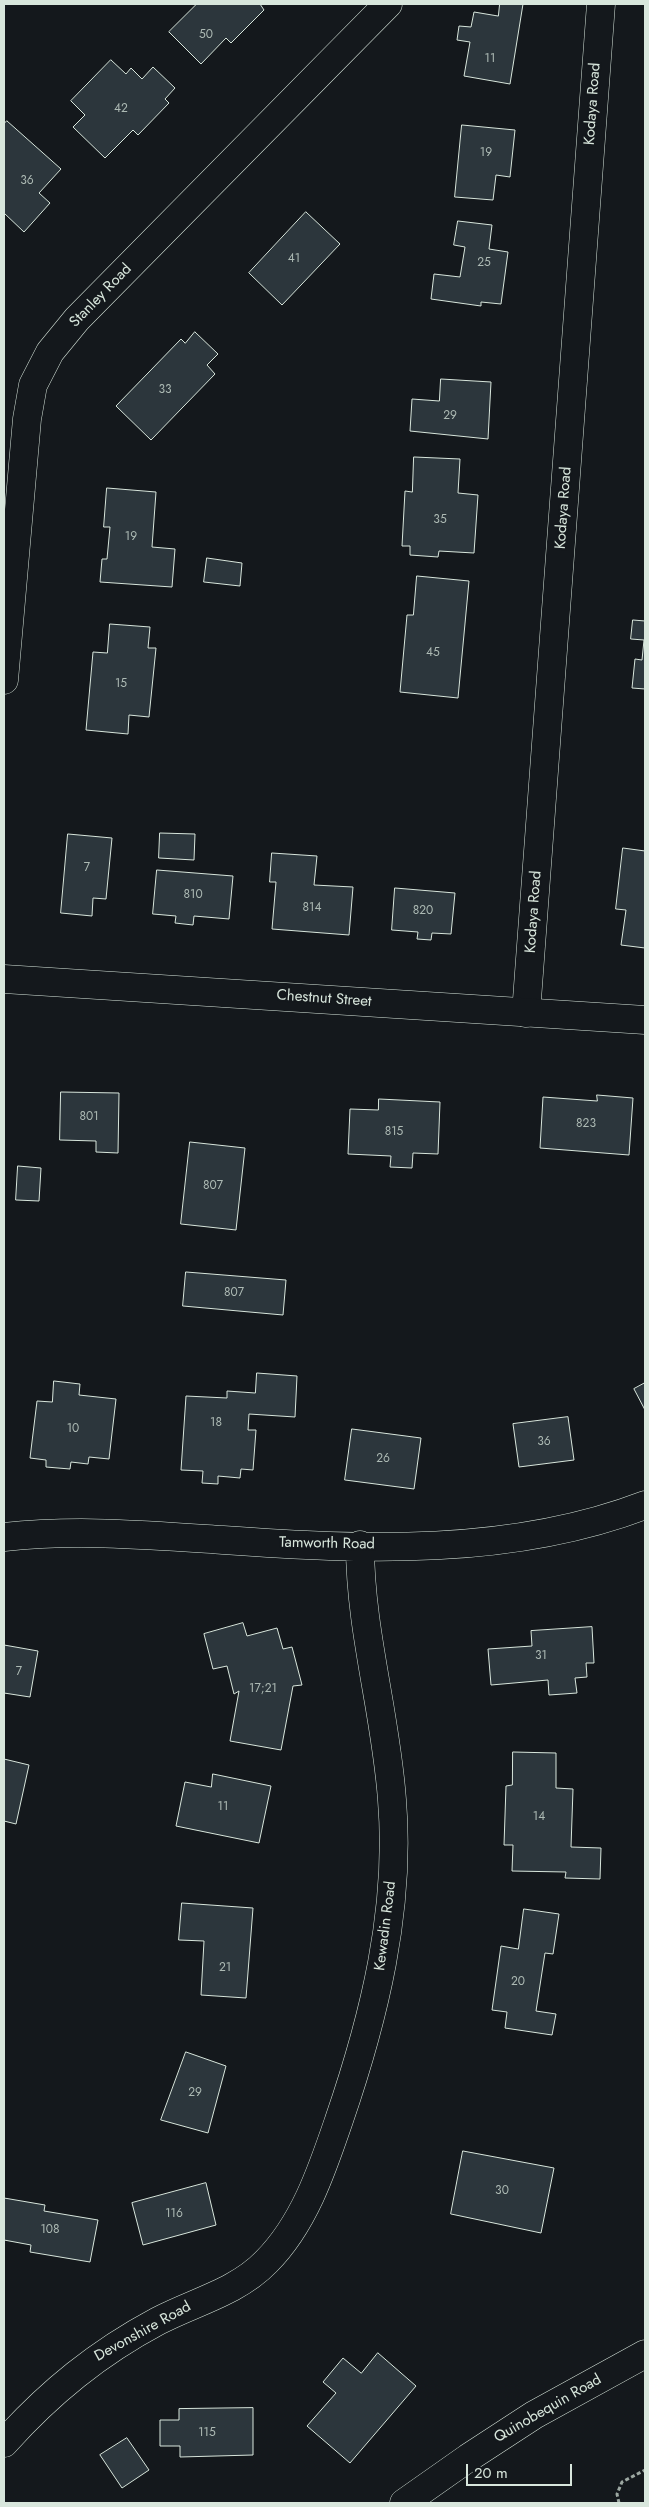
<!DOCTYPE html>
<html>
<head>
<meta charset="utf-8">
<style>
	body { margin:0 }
	#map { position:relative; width:649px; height:2507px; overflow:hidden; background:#14181c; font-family:Jost,sans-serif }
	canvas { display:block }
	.frame { position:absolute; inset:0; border:5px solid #d8e6dc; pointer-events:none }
	.scale { position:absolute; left:466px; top:2464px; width:106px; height:22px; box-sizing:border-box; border:2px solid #d8e6dc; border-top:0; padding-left:6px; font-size:15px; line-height:18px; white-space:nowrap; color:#d8e6dc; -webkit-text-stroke:4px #14181c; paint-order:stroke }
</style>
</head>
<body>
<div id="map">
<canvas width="649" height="2507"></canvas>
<div class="frame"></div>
<div class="scale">20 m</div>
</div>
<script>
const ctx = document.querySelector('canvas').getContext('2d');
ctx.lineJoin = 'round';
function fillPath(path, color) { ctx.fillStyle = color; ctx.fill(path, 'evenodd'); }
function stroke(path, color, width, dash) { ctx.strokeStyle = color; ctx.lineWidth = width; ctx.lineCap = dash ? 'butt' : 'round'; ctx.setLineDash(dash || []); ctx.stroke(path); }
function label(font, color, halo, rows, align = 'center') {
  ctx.font = font + ' Jost,sans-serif'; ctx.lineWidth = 4; ctx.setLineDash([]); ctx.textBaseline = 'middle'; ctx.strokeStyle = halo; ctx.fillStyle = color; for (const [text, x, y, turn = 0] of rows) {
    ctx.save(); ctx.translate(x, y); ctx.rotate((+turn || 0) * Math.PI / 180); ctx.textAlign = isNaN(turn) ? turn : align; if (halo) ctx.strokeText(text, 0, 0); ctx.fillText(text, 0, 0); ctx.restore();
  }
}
const building = new Path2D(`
	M 197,4 L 260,4 L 264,10 L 231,43 L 226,38 L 201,64 L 169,32 Z
	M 500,4 L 523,4 L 510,84 L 464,76 L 470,42 L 457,40 L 459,26 L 471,27 L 474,12 L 498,16 Z
	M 111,60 L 126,74 L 131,68 L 142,79 L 153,67 L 175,88 L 165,99 L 169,103 L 138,135 L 133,130 L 105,158 L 73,127 L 85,115 L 71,101 Z
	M 7,121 L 61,169 L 39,193 L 50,203 L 24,232 L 4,213 L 4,124 Z
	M 462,125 L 515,130 L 510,177 L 496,175 L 493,200 L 455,197 Z
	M 306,212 L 340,244 L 282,305 L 249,273 Z
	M 458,221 L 492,225 L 489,249 L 508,252 L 501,304 L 481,302 L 481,306 L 431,299 L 434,274 L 460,277 L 465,247 L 454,245 Z
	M 195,332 L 218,354 L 207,365 L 215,374 L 151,440 L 116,406 L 181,339 L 185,343 Z
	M 441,379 L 491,382 L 488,439 L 410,431 L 412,399 L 439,401 Z
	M 414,457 L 460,459 L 458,493 L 478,495 L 474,553 L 439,551 L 438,557 L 410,555 L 410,546 L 402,546 L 405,491 L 412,492 Z
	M 107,488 L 156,492 L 152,547 L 175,549 L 172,587 L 100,582 L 102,559 L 107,559 L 110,527 L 104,527 Z
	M 207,558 L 242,563 L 240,586 L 204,582 Z
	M 417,576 L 469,581 L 458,698 L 400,692 L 407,615 L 413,615 Z
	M 633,620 L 645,621 L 645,689 L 632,688 L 635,659 L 642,660 L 644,640 L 631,639 Z
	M 110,624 L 150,627 L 148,648 L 156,648 L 149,717 L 129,715 L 128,734 L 86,730 L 93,652 L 107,653 Z
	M 160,833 L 195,834 L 194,860 L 159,858 Z
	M 68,834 L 112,838 L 106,899 L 93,898 L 92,916 L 61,913 Z
	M 623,848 L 645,851 L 645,948 L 621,945 L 626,910 L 616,909 Z
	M 272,853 L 317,856 L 314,885 L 353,887 L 349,935 L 272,929 L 276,882 L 270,882 Z
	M 157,870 L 233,876 L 229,919 L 194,916 L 193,925 L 175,923 L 176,916 L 153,914 Z
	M 395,888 L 455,893 L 451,934 L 432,933 L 431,940 L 417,939 L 418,932 L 392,930 Z
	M 61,1092 L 119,1093 L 118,1153 L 96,1152 L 96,1141 L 60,1140 Z
	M 597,1095 L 633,1098 L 629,1155 L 540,1148 L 543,1097 L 597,1101 Z
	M 379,1099 L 440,1102 L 438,1154 L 413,1153 L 412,1168 L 390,1167 L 391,1156 L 348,1154 L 350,1109 L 378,1110 Z
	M 190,1142 L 245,1148 L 236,1230 L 181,1224 Z
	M 18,1166 L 41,1168 L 39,1201 L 16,1200 Z
	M 186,1272 L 286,1280 L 283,1315 L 183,1306 Z
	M 257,1373 L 297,1376 L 295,1417 L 249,1414 L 248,1430 L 256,1430 L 253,1470 L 241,1469 L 240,1478 L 218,1476 L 218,1484 L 202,1483 L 203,1471 L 181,1470 L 186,1396 L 227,1398 L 227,1391 L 255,1393 Z
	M 54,1381 L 80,1384 L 79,1395 L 116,1399 L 109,1459 L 89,1457 L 88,1464 L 71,1462 L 70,1469 L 46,1467 L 46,1460 L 30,1458 L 37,1401 L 52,1402 Z
	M 645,1383 L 645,1410 L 634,1389 Z
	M 568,1417 L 574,1460 L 519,1467 L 513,1424 Z
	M 352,1429 L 421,1438 L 414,1489 L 345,1480 Z
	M 243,1623 L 247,1636 L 277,1628 L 283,1649 L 292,1647 L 302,1685 L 293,1686 L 281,1750 L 230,1741 L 239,1691 L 234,1694 L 227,1666 L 213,1669 L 204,1634 Z
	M 592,1627 L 594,1663 L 586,1663 L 587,1677 L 575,1678 L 577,1693 L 549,1695 L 548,1680 L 491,1685 L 488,1649 L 532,1646 L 531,1631 Z
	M 4,1645 L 38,1651 L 30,1697 L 4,1693 Z
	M 513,1752 L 556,1753 L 556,1788 L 573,1789 L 571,1847 L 601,1848 L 600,1879 L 565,1878 L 566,1872 L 512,1871 L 513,1845 L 504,1845 L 506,1786 L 512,1785 Z
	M 4,1759 L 29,1765 L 16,1824 L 4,1821 Z
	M 213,1774 L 271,1786 L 259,1843 L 176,1826 L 185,1782 L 211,1787 Z
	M 182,1903 L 253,1908 L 246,1998 L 201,1995 L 204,1941 L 179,1940 Z
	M 524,1909 L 559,1914 L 553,1954 L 545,1953 L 536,2011 L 556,2014 L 552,2035 L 505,2028 L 507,2012 L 492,2010 L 501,1946 L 518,1949 Z
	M 186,2052 L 226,2066 L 208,2133 L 161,2120 Z
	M 463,2151 L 554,2168 L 541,2233 L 451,2214 Z
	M 206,2183 L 216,2225 L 143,2245 L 132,2203 Z
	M 4,2198 L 45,2205 L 44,2211 L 98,2220 L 90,2262 L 30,2252 L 31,2245 L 4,2240 Z
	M 378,2353 L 416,2386 L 350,2463 L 307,2426 L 336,2393 L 323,2382 L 343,2358 L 361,2373 Z
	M 253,2408 L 253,2455 L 180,2457 L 180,2446 L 160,2446 L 160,2420 L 179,2420 L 179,2409 Z
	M 127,2438 L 149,2470 L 122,2488 L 100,2455 Z`);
fillPath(building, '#2c363c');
stroke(building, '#d8e6dc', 1);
const minor = new Path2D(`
	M 4,680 L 27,419 L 33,385 L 50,352 L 77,319 L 388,4
	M 526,1013 L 601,4
	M 4,1537 C 77,1529 149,1535 223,1540 C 363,1550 512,1556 645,1505
	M 4,2443 C 50,2392 98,2353 158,2321 C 194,2302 237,2292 266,2262 C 304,2224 322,2170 339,2120 C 374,2018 401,1910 392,1800 C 386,1714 360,1631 360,1545`);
const secondary = new Path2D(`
	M 4,979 L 645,1020
	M 404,2503 L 468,2458 L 534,2415 L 645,2354`);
stroke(minor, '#d8e6dc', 29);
stroke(secondary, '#d8e6dc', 29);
stroke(new Path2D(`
	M 619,2503 L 617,2494 L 622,2482 L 645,2470`), '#9da8a2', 3, [4, 2.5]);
stroke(minor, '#14181c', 28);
stroke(secondary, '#14181c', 28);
label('12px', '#adbab4', null, [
	["50",206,35],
	["11",490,59],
	["42",121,109],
	["19",486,153],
	["36",27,181],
	["41",294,259],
	["25",484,263],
	["33",165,390],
	["29",450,416],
	["35",440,520],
	["19",131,537],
	["45",433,653],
	["15",121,684],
	["7",87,868],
	["810",193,895],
	["814",312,908],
	["820",423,911],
	["801",89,1117],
	["823",586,1124],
	["815",394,1132],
	["807",213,1186],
	["807",234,1293],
	["18",216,1423],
	["10",73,1429],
	["36",544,1442],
	["26",383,1459],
	["31",541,1656],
	["7",19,1672],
	["17;21",263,1689],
	["11",223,1807],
	["14",539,1817],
	["21",225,1968],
	["20",518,1982],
	["29",195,2093],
	["30",502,2191],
	["116",174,2214],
	["108",50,2230],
	["115",207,2433]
]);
label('15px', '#d8e6dc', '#14181c', [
	["Kodaya Road",593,104,-86],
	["Stanley Road",101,296,-46],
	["Kodaya Road",564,508,-86],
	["Kodaya Road",534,912,-86],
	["Chestnut Street",324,999,4],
	["Tamworth Road",327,1544,1],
	["Kewadin Road",386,1926,-83],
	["Devonshire Road",143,2332,-29],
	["Quinobequin Road",548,2409,-30]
]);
</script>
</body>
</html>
